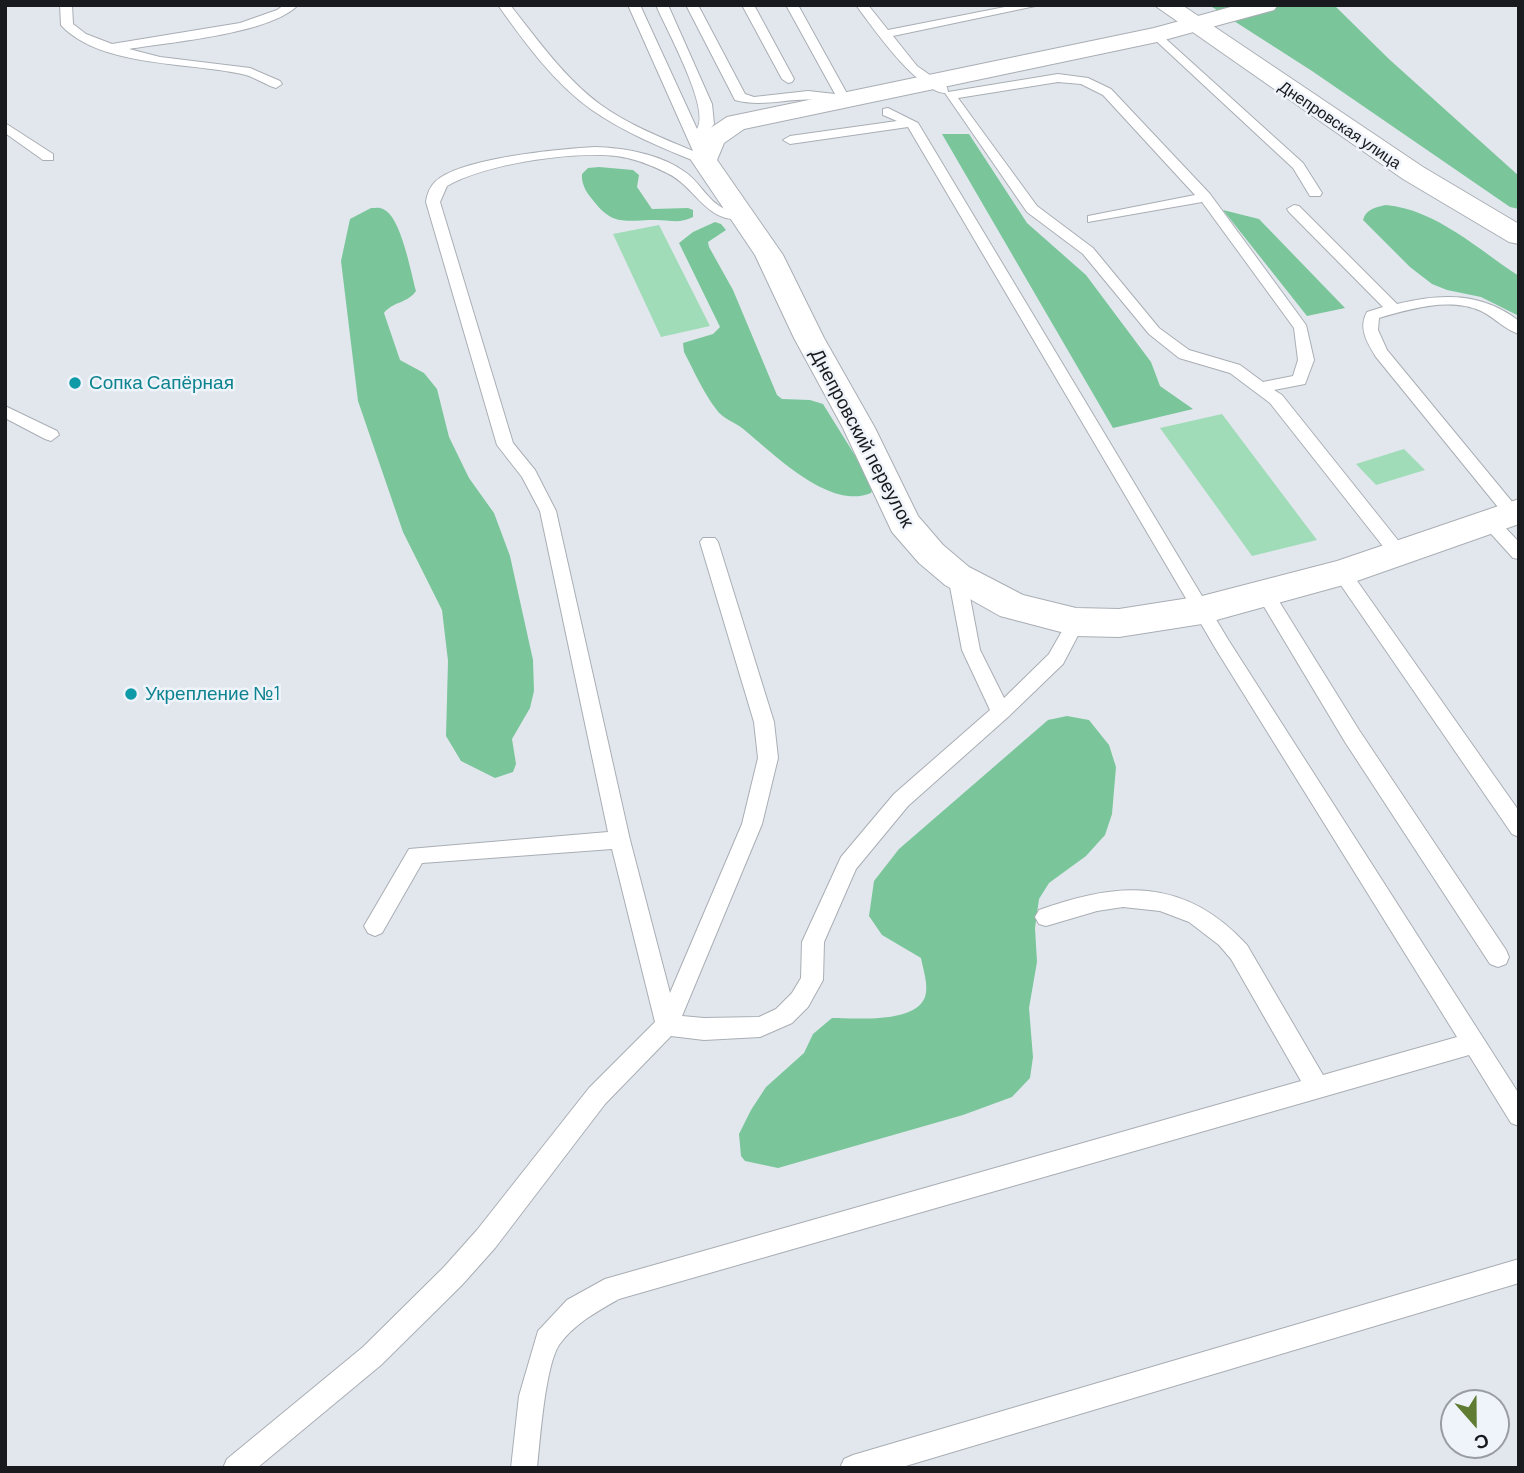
<!DOCTYPE html>
<html>
<head>
<meta charset="utf-8">
<style>
	body { margin:0 }
	#map { position:relative; width:1524px; height:1473px; overflow:hidden; background:#e2e7ee; font-family:Barlow,sans-serif }
	canvas { display:block }
	.frame { position:absolute; inset:0; border:7px solid #181a1d; pointer-events:none }
	.north { position:absolute; left:1440px; top:1389px; width:70px; height:70px; box-sizing:border-box; background:#eff4fb; border:2px solid #999da2; border-radius:50%; rotate:159deg; font-size:19px; font-weight:700; line-height:28px; text-align:center; color:#181a1d }
	.north::after { content:''; display:block; margin:auto; width:24px; height:32px; background:#5f7c32; clip-path:polygon(50% 0,100% 100%,50% 72%,0 100%) }
</style>
</head>
<body>
<div id="map">
<canvas width="1524" height="1473"></canvas>
<div class="frame"></div>
<div class="north">С</div>
</div>
<script>
const ctx = document.querySelector('canvas').getContext('2d');
ctx.lineJoin = 'round';
function fillPath(path, color) { ctx.fillStyle = color; ctx.fill(path, 'evenodd'); }
function stroke(path, color, width, dash) { ctx.strokeStyle = color; ctx.lineWidth = width; ctx.lineCap = dash ? 'butt' : 'round'; ctx.setLineDash(dash || []); ctx.stroke(path); }
function label(font, color, halo, rows, align = 'center') {
  ctx.font = font + ' Barlow,sans-serif'; ctx.lineWidth = 5; ctx.setLineDash([]); ctx.textBaseline = 'middle'; ctx.strokeStyle = halo; ctx.fillStyle = color; for (const [text, x, y, turn = 0] of rows) {
    ctx.save(); ctx.translate(x, y); ctx.rotate((+turn || 0) * Math.PI / 180); ctx.textAlign = isNaN(turn) ? turn : align; if (halo) ctx.strokeText(text, 0, 0); ctx.fillText(text, 0, 0); ctx.restore();
  }
}
fillPath(new Path2D(`
	M 659,225 L 710,326 L 661,337 L 613,234 Z
	M 1222,414 L 1317,540 L 1252,556 L 1160,428 Z
	M 1404,449 L 1425,470 L 1376,485 L 1356,464 Z`), '#a0dcb8');
fillPath(new Path2D(`
	M 1209,5 L 1334,5 L 1390,60 L 1519,176 L 1519,209 L 1510,207 L 1312,71 Z
	M 942,134 L 969,134 L 1027,223 L 1086,275 L 1151,362 L 1160,386 L 1193,409 L 1113,428 Z
	M 599,167 L 633,170 L 639,175 L 637,187 L 652,209 L 688,208 L 693,210 L 693,217 C 679,224 670,220 656,220 C 624,220 613,227 592,199 C 586,192 581,183 582,174 L 588,168 Z
	M 1386,205 C 1435,209 1479,250 1519,276 L 1519,316 L 1481,297 L 1447,290 L 1432,284 L 1410,267 L 1363,220 C 1366,209 1376,207 1386,205 Z
	M 371,208 C 375,208 379,207 383,209 C 401,216 411,273 416,291 C 408,303 392,302 384,313 L 400,360 L 424,373 L 437,389 L 449,437 L 469,478 L 494,513 L 510,556 L 533,660 L 534,691 L 530,708 L 512,739 L 516,764 L 513,772 L 495,778 L 461,761 L 446,736 L 448,661 L 442,610 L 403,532 L 358,401 L 341,261 L 350,219 Z
	M 1223,210 L 1259,219 L 1345,308 L 1307,316 Z
	M 715,222 L 721,224 L 726,230 L 708,242 L 709,247 L 733,290 L 777,395 L 782,399 L 810,400 L 823,404 L 874,486 L 871,493 C 829,511 772,452 742,428 C 734,422 722,418 716,409 C 703,392 694,371 684,352 L 683,343 L 713,334 L 720,327 L 679,243 L 693,232 Z
	M 1067,716 L 1089,720 L 1109,745 L 1116,767 L 1112,814 L 1105,835 L 1086,856 L 1049,883 L 1039,899 L 1035,928 L 1037,962 L 1029,1008 L 1033,1057 L 1030,1078 L 1012,1097 L 963,1115 L 778,1168 L 745,1161 L 741,1156 L 739,1134 L 751,1110 L 766,1087 L 804,1053 L 813,1034 L 832,1018 C 855,1018 915,1024 925,997 C 929,986 923,969 921,958 L 882,935 L 869,916 L 874,881 L 899,849 L 1048,720 Z`), '#7ac69a');
const lane = new Path2D(`
	M 60,5 L 72,5 L 73,24 L 86,34 L 112,44 L 240,23 L 277,10 L 284,5 L 298,5 C 270,34 170,42 129,49 L 160,57 L 250,68 L 280,81 L 282,84 L 276,88 C 266,85 256,78 246,75 C 194,62 100,68 61,25 Z
	M 498,5 L 510,5 C 538,40 565,79 601,105 C 629,125 662,138 693,151 L 628,5 L 640,5 L 697,129 C 711,109 666,29 656,5 L 668,5 L 712,104 L 714,124 L 702,140 L 711,160 L 709,163 L 699,163 C 663,148 625,133 592,110 C 554,83 525,43 498,5 Z
	M 686,5 L 698,5 L 745,94 L 754,97 L 808,91 L 835,94 L 786,5 L 798,5 L 850,99 C 842,105 829,101 818,100 C 790,97 763,108 735,100 Z
	M 742,5 L 754,5 L 794,79 L 792,82 L 788,83 L 782,79 Z
	M 856,5 L 868,5 L 888,30 L 1015,5 L 1040,5 L 893,36 L 917,66 L 947,87 L 948,92 L 1058,74 L 1088,78 L 1111,89 L 1210,194 L 1306,325 L 1314,360 L 1305,384 L 1274,390 L 1282,395 L 1405,549 L 1408,554 L 1405,559 L 1393,559 L 1270,403 L 1230,373 L 1179,358 L 1149,334 L 1083,254 L 1027,212 L 945,93 C 917,91 873,28 856,5 ZM 1058,82 L 1081,84 L 1103,95 L 1195,195 L 1088,216 L 1088,222 L 1202,202 L 1294,328 L 1298,360 L 1293,376 L 1263,382 L 1240,365 L 1189,350 L 1159,328 L 1093,248 L 1037,206 L 958,98 Z
	M 1157,31 L 1303,163 L 1322,193 L 1320,196 L 1310,196 L 1293,168 L 1153,38 L 1153,32 Z
	M 888,108 L 918,123 L 1229,641 L 1519,1094 L 1519,1126 L 1511,1123 L 1469,1055 L 619,1299 C 596,1312 574,1324 559,1345 C 545,1367 540,1440 537,1468 L 511,1468 L 519,1396 L 538,1331 L 567,1300 L 605,1279 L 1301,1081 L 1231,959 L 1219,945 L 1189,922 L 1160,911 L 1123,907 L 1097,911 L 1046,926 L 1039,924 L 1035,917 L 1039,910 C 1119,881 1185,877 1247,945 L 1323,1075 L 1457,1037 L 1217,651 L 908,127 L 790,144 L 783,140 L 790,136 L 897,121 L 883,115 L 883,109 Z
	M 5,123 L 53,154 L 53,160 L 43,160 L 5,133 Z
	M 595,147 C 625,148 660,154 685,172 C 700,182 708,202 725,209 C 732,212 740,210 747,212 L 749,215 L 747,218 C 707,227 697,187 667,173 C 651,165 634,158 616,156 C 572,151 485,164 447,186 L 440,202 L 513,443 L 535,470 L 556,511 L 630,840 L 670,993 L 742,824 L 758,758 L 754,722 L 700,542 L 703,538 L 715,538 L 718,542 L 774,722 L 778,758 L 762,824 L 682,1016 L 704,1018 L 759,1017 L 776,1009 L 792,993 L 801,978 L 802,942 L 841,857 L 894,794 L 990,710 L 962,650 L 948,576 L 951,571 L 963,571 L 966,576 L 980,650 L 1004,698 L 1049,654 L 1070,617 L 1082,617 L 1085,622 L 1063,664 L 1008,717 L 908,806 L 856,869 L 824,942 L 823,980 L 808,1007 L 792,1023 L 760,1037 L 704,1040 L 671,1036 L 605,1104 L 495,1248 L 462,1285 L 381,1365 L 257,1468 L 223,1468 L 227,1459 L 363,1347 L 444,1267 L 477,1230 L 589,1088 L 655,1022 L 612,849 L 422,863 L 382,933 L 375,936 L 368,933 L 364,926 L 409,849 L 608,832 L 540,511 L 522,477 L 497,445 L 426,202 C 427,195 429,188 435,182 C 459,158 560,149 595,147 Z
	M 1294,205 L 1299,206 L 1397,304 C 1441,293 1482,292 1519,321 L 1519,334 C 1505,330 1494,317 1481,311 C 1449,297 1410,309 1379,318 L 1378,330 L 1387,350 L 1518,509 L 1518,517 L 1506,517 L 1376,357 C 1367,342 1358,328 1367,312 L 1383,307 L 1289,212 L 1287,209 Z
	M 5,406 L 57,431 L 59,435 L 51,441 L 45,439 L 5,418 Z
	M 1489,515 L 1495,517 L 1519,542 L 1519,559 L 1513,558 L 1483,525 L 1480,521 Z
	M 1342,566 L 1348,568 L 1519,811 L 1519,837 L 1512,834 L 1336,578 L 1333,573 L 1336,568 Z
	M 1266,588 L 1272,590 L 1359,730 L 1506,950 L 1509,957 L 1506,964 L 1498,967 L 1490,964 L 1345,742 L 1257,595 L 1260,590 Z
	M 1519,1259 L 1519,1283 L 899,1468 L 840,1468 L 844,1459 L 853,1455 Z`);
const street = new Path2D(`
	M 1238,5 L 1278,5 L 1274,10 L 1157,42 L 744,129 L 724,143 L 717,160 L 783,255 L 824,338 L 875,428 L 918,516 L 943,545 L 969,567 L 1023,595 L 1076,608 L 1119,609 L 1202,596 L 1337,561 L 1519,499 L 1519,524 L 1354,582 L 1202,624 L 1119,637 L 1076,636 L 1000,616 L 945,585 L 919,563 L 892,532 L 843,428 L 794,338 L 755,255 L 691,160 L 703,133 L 727,117 L 1154,28 Z`);
const secondary = new Path2D(`
	M 1154,5 L 1182,5 L 1423,167 L 1519,224 L 1519,244 L 1509,242 L 1403,179 Z`);
stroke(lane, '#a9aeb4', 2);
stroke(street, '#a9aeb4', 2);
stroke(secondary, '#a9aeb4', 2);
fillPath(lane, '#fff');
fillPath(street, '#fff');
fillPath(secondary, '#fff');
for (const [x, y, r, color] of [
	[75,383,7,"#0f9aa8"],
	[131,694,7,"#0f9aa8"]
]) { const dot = new Path2D(); dot.arc(x, y, r, 0, 2 * Math.PI); ctx.fillStyle = color; ctx.fill(dot); stroke(dot, '#eff4fb', 2.5); }
label('16px', '#181a1d', '#eff4fb', [
	["Днепровская улица",1340,125,34]
]);
label('19px', '#0d838f', '#eff4fb', [
	["Сопка Сапёрная",89,383],
	["Укрепление №1",145,694]
], 'left');
label('19px', '#181a1d', '#eff4fb', [
	["Днепровский переулок",862,438,62]
]);
</script>
</body>
</html>
